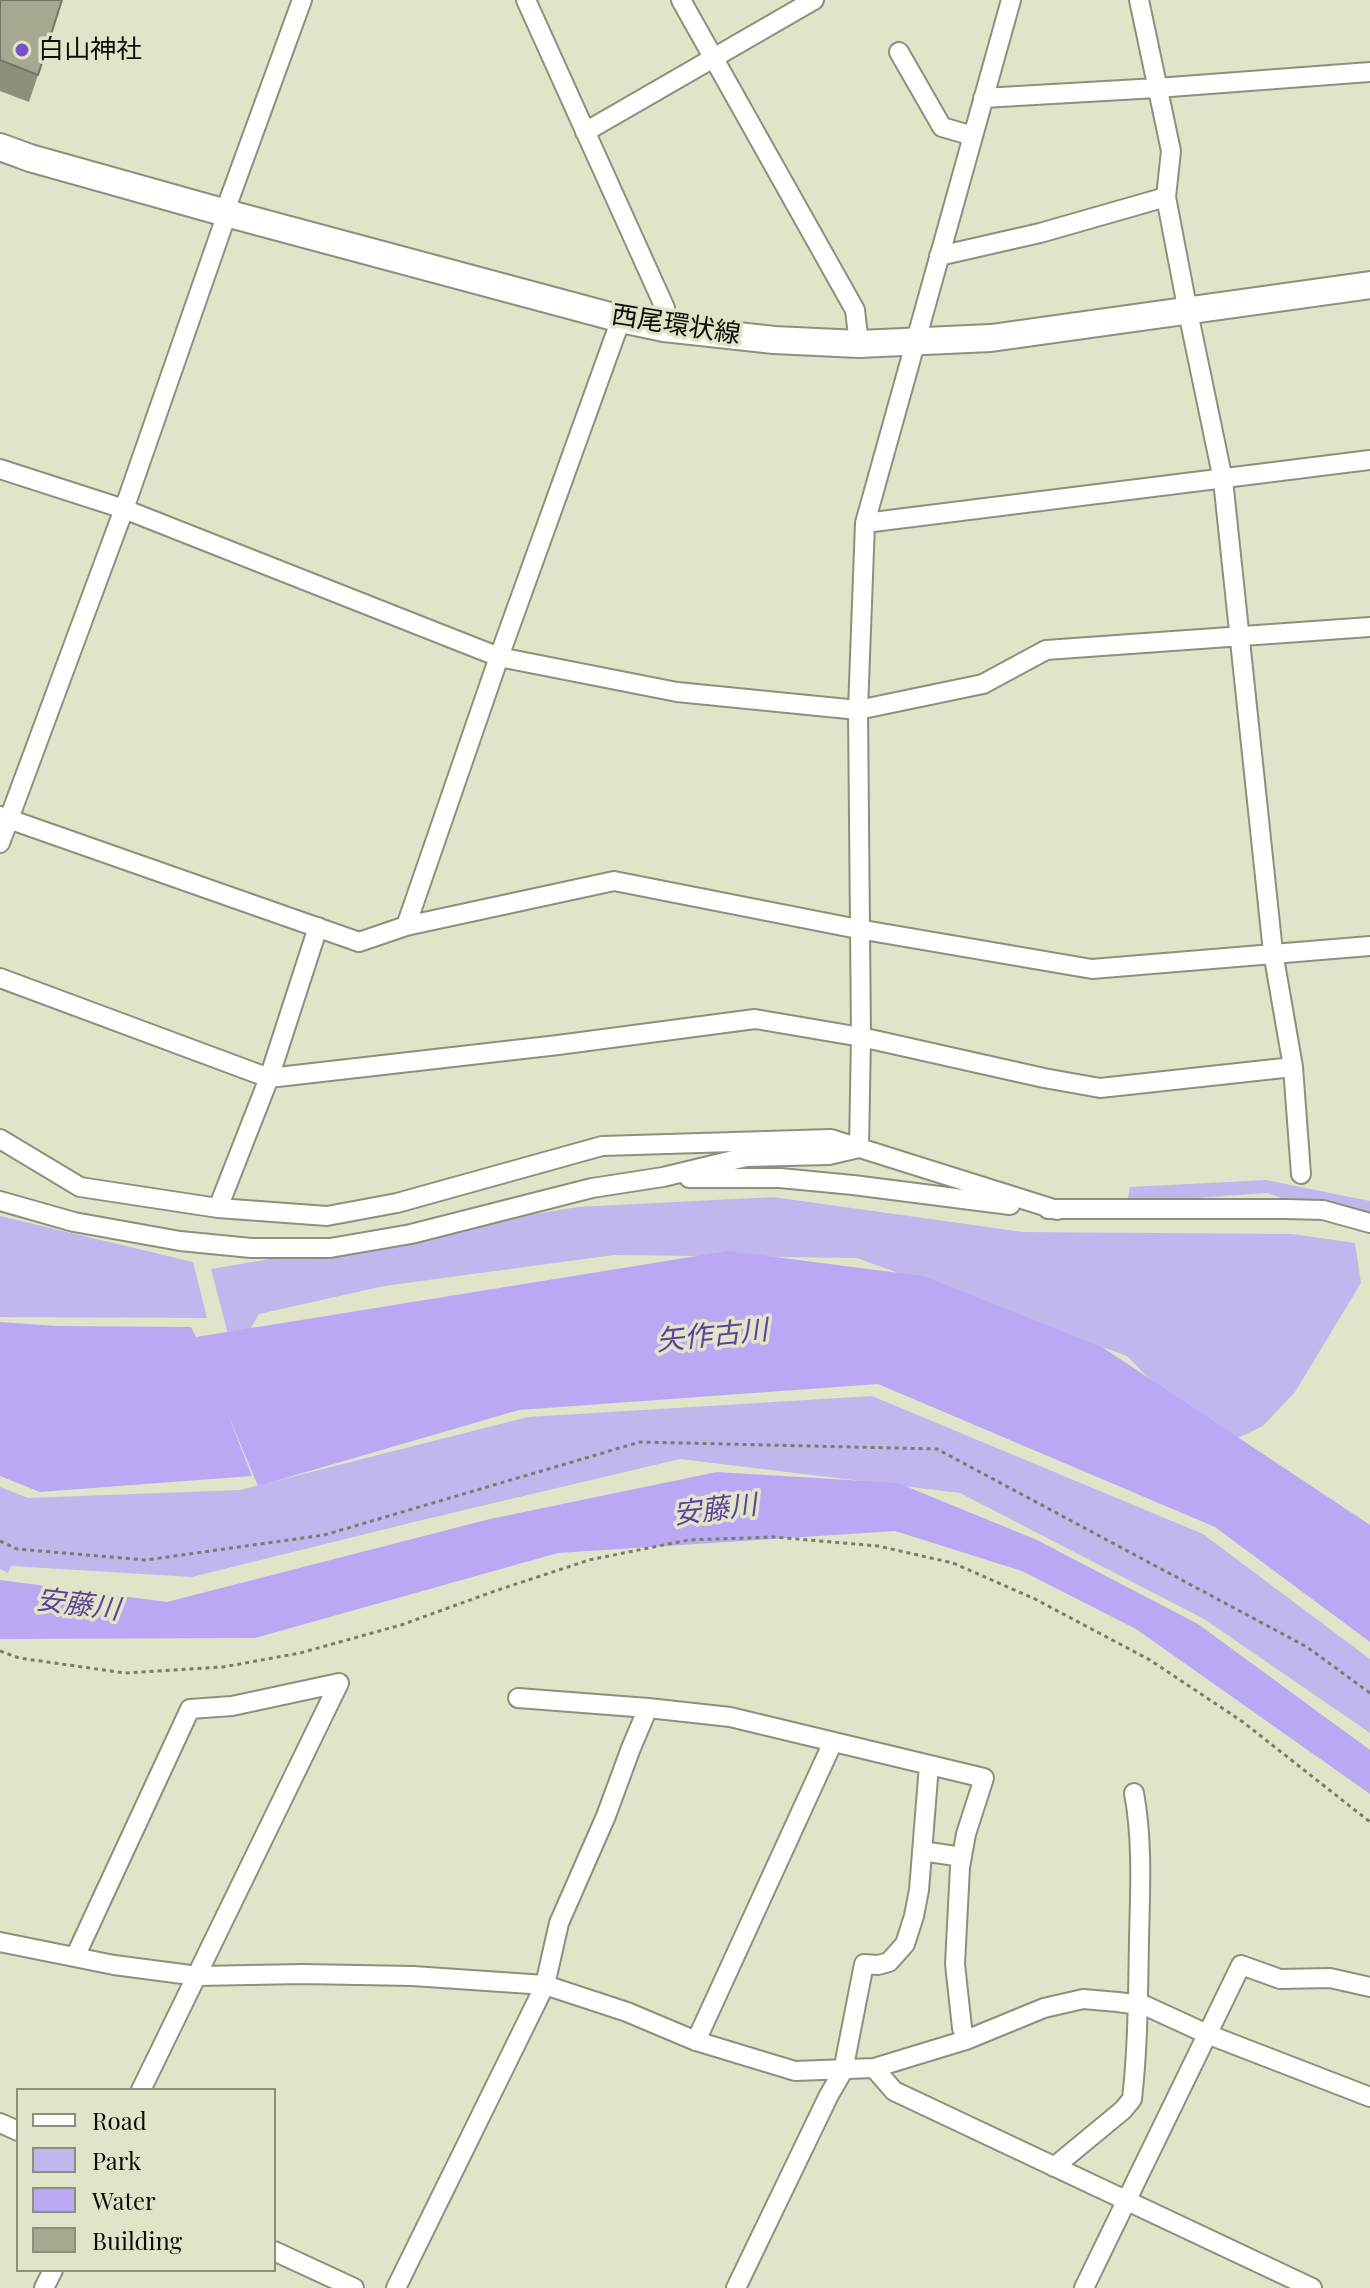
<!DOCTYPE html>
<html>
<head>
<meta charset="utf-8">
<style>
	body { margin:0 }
	#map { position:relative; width:1370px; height:2288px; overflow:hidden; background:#e2e4ca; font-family:"Playfair Display",serif }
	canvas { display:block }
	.legend { position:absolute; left:16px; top:2088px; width:260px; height:184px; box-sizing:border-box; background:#e2e4ca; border:2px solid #8d8e7b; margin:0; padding:10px 14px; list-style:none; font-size:24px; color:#0d0d05 }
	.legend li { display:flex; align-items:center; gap:16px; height:40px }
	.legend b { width:40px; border:2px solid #8d8e7b }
</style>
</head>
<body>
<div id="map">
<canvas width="1370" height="2288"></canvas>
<ul class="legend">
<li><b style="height:10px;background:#fff"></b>Road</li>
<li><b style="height:22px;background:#c2b6ef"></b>Park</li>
<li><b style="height:22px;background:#baa8f4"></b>Water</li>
<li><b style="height:22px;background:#a6a890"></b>Building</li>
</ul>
</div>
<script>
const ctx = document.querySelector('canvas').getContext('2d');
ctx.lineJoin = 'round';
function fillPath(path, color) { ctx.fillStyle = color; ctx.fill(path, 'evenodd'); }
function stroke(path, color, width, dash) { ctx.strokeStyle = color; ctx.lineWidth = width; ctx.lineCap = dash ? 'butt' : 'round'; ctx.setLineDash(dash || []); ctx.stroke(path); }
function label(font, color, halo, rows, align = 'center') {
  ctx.font = font + ' "Playfair Display","Noto Sans JP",serif'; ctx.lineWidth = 7; ctx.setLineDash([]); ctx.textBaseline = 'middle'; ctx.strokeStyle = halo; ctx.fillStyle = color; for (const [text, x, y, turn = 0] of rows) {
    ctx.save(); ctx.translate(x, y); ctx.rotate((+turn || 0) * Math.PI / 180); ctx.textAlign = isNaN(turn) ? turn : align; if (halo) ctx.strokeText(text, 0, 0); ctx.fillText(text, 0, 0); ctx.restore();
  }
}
fillPath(new Path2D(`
	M 1266,1180 L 1370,1201 L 1370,1229 L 1267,1193 L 1127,1203 L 1130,1187 Z
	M 773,1197 L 1023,1232 L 1292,1234 L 1355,1243 L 1361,1283 L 1295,1392 L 1263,1426 L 1217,1448 L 1127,1356 L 857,1258 L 614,1255 L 384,1286 L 259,1314 L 234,1357 L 211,1269 L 577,1207 Z
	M 0,1216 L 193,1262 L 207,1318 L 0,1317 Z
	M 872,1396 L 1203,1534 L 1370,1659 L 1370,1733 L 1204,1619 L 960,1493 L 680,1459 L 418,1521 L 192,1577 L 11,1566 L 8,1573 L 0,1569 L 0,1487 L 28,1498 L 240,1490 L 528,1417 Z`), '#c2b6ef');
fillPath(new Path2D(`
	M 728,1251 L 923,1276 L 1102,1347 L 1370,1525 L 1370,1642 L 1215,1527 L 878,1384 L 519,1410 L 258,1486 L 227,1412 L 252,1476 L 40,1492 L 0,1476 L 0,1322 L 56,1326 L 191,1327 L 196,1337 Z
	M 717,1472 L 898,1483 L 1037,1540 L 1198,1624 L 1370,1750 L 1370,1794 L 1136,1629 L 1022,1571 L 895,1531 L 558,1553 L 255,1638 L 0,1639 L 0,1580 L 167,1602 L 490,1519 Z`), '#baa8f4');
const minor = new Path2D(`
	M 526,0 L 665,308 L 664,328
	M 681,0 L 855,310 L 859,344
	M 1139,0 L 1171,151 L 1166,197 L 1188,312 L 1223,480 L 1273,952 L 1293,1067 L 1301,1174
	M 899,52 L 942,127 L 973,136
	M 983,98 L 1157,88 L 1370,72
	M 585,132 L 814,0
	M 939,256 L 1040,233 L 1166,197
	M 0,469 L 124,509 L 499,657 L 677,692 L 858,710 L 983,684 L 1046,650 L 1370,627
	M 865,523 L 1370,460
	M 0,816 L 359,942 L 406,926 L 614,881 L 858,929 L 1092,969 L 1370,946
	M 0,843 L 124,509 L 223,225 L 229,200 L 302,0
	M 406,926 L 499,657 L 621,319
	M 0,978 L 269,1078 L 558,1045 L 755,1019 L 861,1037 L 1044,1078 L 1100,1088 L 1293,1067
	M 0,1139 L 80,1187 L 218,1208 L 269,1078 L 318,927
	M 859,1148 L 861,1037 L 858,710 L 865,523 L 1011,0
	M 689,1178 L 780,1178 L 853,1185 L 1010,1205
	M 0,1201 L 74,1222 L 180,1241 L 251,1248 L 330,1248 L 411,1234 L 592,1188 L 663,1177 L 746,1157 L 829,1155 L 859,1148
	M 218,1208 L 327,1216 L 397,1203 L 602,1146 L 831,1139 L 1057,1210
	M 1048,1209 L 1286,1209 L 1323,1210 L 1370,1223
	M 518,1698 L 648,1708
	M 922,1851 L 962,1857
	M 0,1942 L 114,1965 L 198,1976 L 302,1974 L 413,1976 L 545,1985 L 627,2012 L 696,2041 L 795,2071 L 874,2068 L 966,2040 L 1044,2008 L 1083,1999 L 1118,2002 L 1146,2006 L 1207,2034 L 1370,2097
	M 75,1957 L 190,1709 L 232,1706 L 339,1683 L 141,2090
	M 696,2041 L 833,1742
	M 874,2068 L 894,2091 L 1312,2288
	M 0,2123 L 18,2131
	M 1054,2167 L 1123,2110 L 1132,2099 C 1138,2047 1138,1993 1139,1940 C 1140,1892 1143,1841 1134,1793
	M 274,2251 L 354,2288
	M 44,2288 L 53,2270
	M 396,2288 L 545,1985 L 559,1923 L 606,1816 L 631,1748 L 648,1708 L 730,1717 L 984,1778 L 966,1834 L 960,1867 L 955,1964 L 962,2028 L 966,2040
	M 736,2288 L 829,2095 L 843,2071 L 864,1964 L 878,1965 L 889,1962 L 905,1944 L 914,1916 L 919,1890 L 929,1765
	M 1084,2288 L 1241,1965 L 1280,1979 L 1330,1978 L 1370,1987`);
const secondary = new Path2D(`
	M 0,147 L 30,158 L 226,213 L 621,319 L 664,328 L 774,340 L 859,344 L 991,338 L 1370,285`);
stroke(minor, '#8e9079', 22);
stroke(secondary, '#8e9079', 30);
stroke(new Path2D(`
	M 0,1541 L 17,1549 L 146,1560 L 324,1535 L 640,1442 L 937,1449 L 1307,1647 L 1370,1693
	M 0,1651 L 19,1658 L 125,1673 L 223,1667 L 300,1653 L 401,1625 L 495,1591 L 589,1560 L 688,1540 L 774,1537 L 878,1546 L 953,1563 L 1035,1599 L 1150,1660 L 1243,1722 L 1370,1822`), '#7b7c6b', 3, [4, 4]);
stroke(minor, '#fff', 18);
stroke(secondary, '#fff', 26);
fillPath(new Path2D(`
	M 0,0 L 38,75 L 29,102 L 0,91 Z`), '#8f907c');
const building = new Path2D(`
	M 0,0 L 62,0 L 38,75 L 0,60 Z`);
fillPath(building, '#a6a890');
stroke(building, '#747665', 2);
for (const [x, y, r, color] of [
	[22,50,8,"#7851ca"]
]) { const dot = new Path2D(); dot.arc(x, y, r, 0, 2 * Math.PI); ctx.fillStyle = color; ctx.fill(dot); stroke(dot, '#e2e4ca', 3); }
label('26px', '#0d0d05', '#e2e4ca', [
	["白山神社",38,50]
], 'left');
label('26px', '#0d0d05', '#e2e4ca', [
	["西尾環状線",676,325,9]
]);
label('italic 28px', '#5d429a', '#e2e4ca', [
	["矢作古川",712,1336,-6],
	["安藤川",715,1510,-7],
	["安藤川",78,1605,7]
]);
</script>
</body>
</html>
